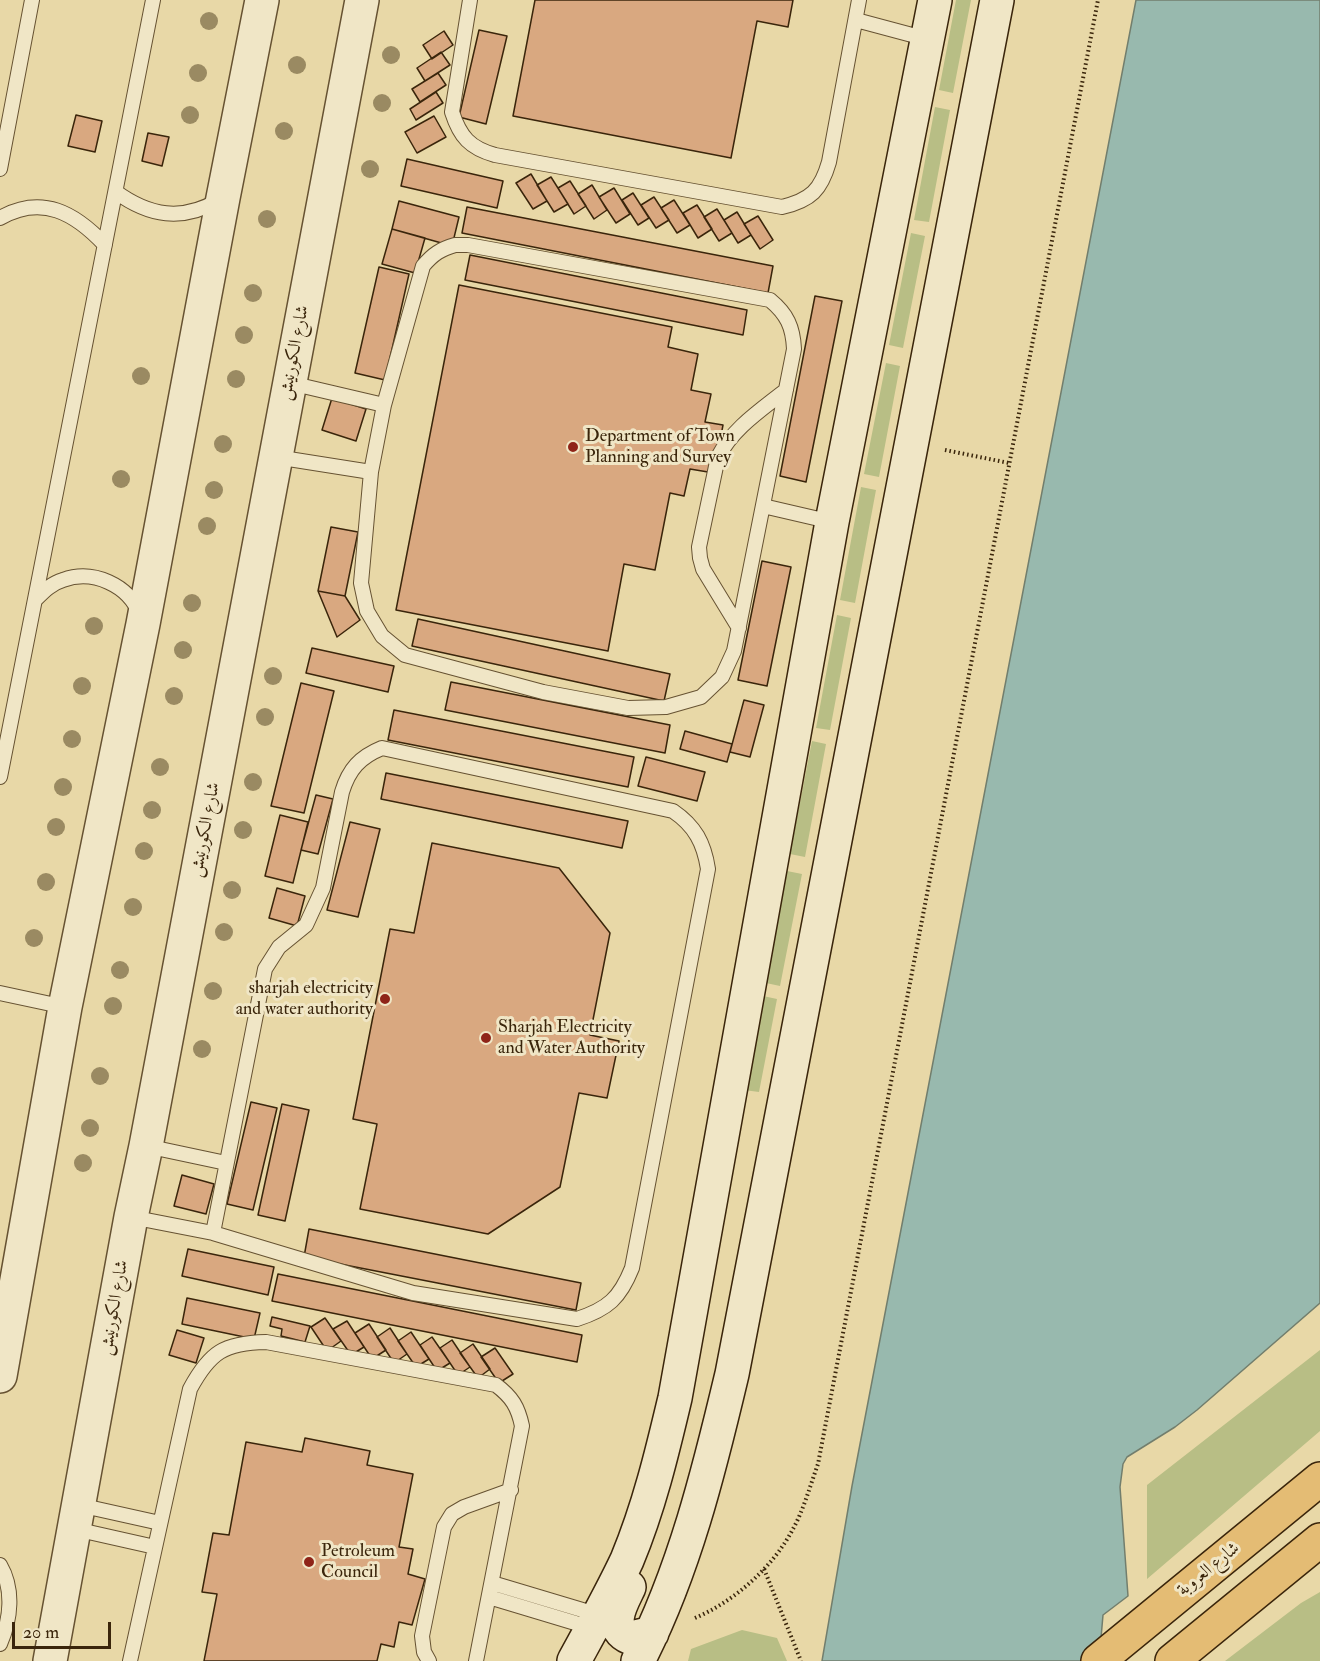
<!DOCTYPE html>
<html>
<head>
<meta charset="utf-8">
<style>
	body { margin:0 }
	#map { position:relative; width:1320px; height:1661px; overflow:hidden; background:#e8d8a7; font-family:"IM FELL Double Pica",serif }
	canvas { display:block }
	.scale { position:absolute; left:12px; top:1622px; width:99px; height:27px; box-sizing:border-box; border:3px solid #3a250b; border-top:0; padding-left:8px; font-size:18px; line-height:21px; white-space:nowrap; color:#3a250b; -webkit-text-stroke:4px #f0e6c6; paint-order:stroke }
</style>
</head>
<body>
<div id="map">
<canvas width="1320" height="1661"></canvas>
<div class="scale">20 m</div>
</div>
<script>
const ctx = document.querySelector('canvas').getContext('2d');
ctx.lineJoin = 'round';
function fillPath(path, color) { ctx.fillStyle = color; ctx.fill(path, 'evenodd'); }
function stroke(path, color, width, dash) { ctx.strokeStyle = color; ctx.lineWidth = width; ctx.lineCap = dash ? 'butt' : 'round'; ctx.setLineDash(dash || []); ctx.stroke(path); }
function label(font, color, halo, rows, align = 'center') {
  ctx.font = font + ' "IM FELL Double Pica",Amiri,serif'; ctx.lineWidth = 6; ctx.setLineDash([]); ctx.textBaseline = 'middle'; ctx.strokeStyle = halo; ctx.fillStyle = color; for (const [text, x, y, turn = 0] of rows) {
    ctx.save(); ctx.translate(x, y); ctx.rotate((+turn || 0) * Math.PI / 180); ctx.textAlign = isNaN(turn) ? turn : align; if (halo) ctx.strokeText(text, 0, 0); ctx.fillText(text, 0, 0); ctx.restore();
  }
}
fillPath(new Path2D(`
	M 956,0 L 971,0 L 953,93 L 939,90 Z
	M 935,107 L 950,110 L 929,222 L 914,220 Z
	M 911,233 L 925,236 L 903,348 L 889,345 Z
	M 886,363 L 900,366 L 879,477 L 864,474 Z
	M 861,487 L 876,490 L 855,603 L 840,600 Z
	M 837,615 L 851,618 L 830,730 L 816,728 Z
	M 812,741 L 826,744 L 805,857 L 790,854 Z
	M 787,871 L 802,874 L 780,986 L 766,983 Z
	M 763,996 L 777,999 L 759,1092 L 744,1090 Z
	M 1320,1350 L 1320,1431 L 1147,1579 L 1147,1485 Z
	M 1320,1592 L 1320,1661 L 1225,1661 L 1301,1603 Z
	M 742,1630 L 777,1638 L 787,1661 L 688,1661 L 691,1649 Z`), '#b8be85');
const water = new Path2D(`
	M 1136,0 L 1320,0 L 1320,1303 L 1197,1410 L 1175,1427 L 1127,1457 L 1123,1464 L 1120,1487 L 1128,1596 L 1103,1615 L 1099,1661 L 822,1661 L 852,1486 Z`);
fillPath(water, '#98b9ae');
stroke(water, '#727e6d', 1.5);
const building = new Path2D(`
	M 535,0 L 793,0 L 788,27 L 757,21 L 731,158 L 513,116 Z
	M 479,30 L 507,36 L 486,124 L 459,117 Z
	M 444,31 L 453,45 L 432,59 L 423,45 Z
	M 441,52 L 450,65 L 425,81 L 417,68 Z
	M 438,73 L 446,85 L 420,102 L 412,89 Z
	M 436,92 L 443,103 L 416,120 L 410,109 Z
	M 76,115 L 102,121 L 95,152 L 68,146 Z
	M 434,116 L 446,137 L 417,153 L 405,132 Z
	M 148,133 L 169,137 L 162,166 L 142,161 Z
	M 407,159 L 503,181 L 497,208 L 401,186 Z
	M 531,174 L 547,201 L 533,209 L 516,183 Z
	M 551,177 L 568,204 L 554,212 L 537,185 Z
	M 570,181 L 586,206 L 574,214 L 558,188 Z
	M 592,185 L 607,210 L 594,219 L 578,194 Z
	M 614,188 L 630,214 L 616,223 L 599,197 Z
	M 633,193 L 649,218 L 638,225 L 622,200 Z
	M 654,197 L 669,220 L 656,228 L 641,205 Z
	M 674,200 L 690,225 L 677,233 L 661,208 Z
	M 399,201 L 459,217 L 452,246 L 392,229 Z
	M 697,205 L 712,229 L 698,238 L 683,213 Z
	M 467,207 L 773,266 L 768,293 L 462,233 Z
	M 717,209 L 732,233 L 719,241 L 704,217 Z
	M 737,212 L 751,235 L 738,243 L 724,220 Z
	M 758,216 L 773,240 L 760,249 L 744,224 Z
	M 392,229 L 425,238 L 415,273 L 382,264 Z
	M 470,255 L 747,310 L 743,335 L 465,280 Z
	M 379,267 L 409,274 L 385,380 L 355,373 Z
	M 459,285 L 672,327 L 668,347 L 698,354 L 691,390 L 711,394 L 705,422 L 723,425 L 714,473 L 690,469 L 684,496 L 670,493 L 655,570 L 624,564 L 608,651 L 396,610 Z
	M 815,296 L 842,301 L 806,482 L 780,476 Z
	M 332,398 L 366,409 L 356,441 L 322,430 Z
	M 331,527 L 358,532 L 345,596 L 318,591 Z
	M 762,561 L 791,567 L 767,686 L 738,680 Z
	M 318,591 L 345,596 L 360,620 L 337,637 Z
	M 418,619 L 670,674 L 664,701 L 412,646 Z
	M 312,648 L 394,666 L 388,692 L 306,673 Z
	M 451,682 L 670,725 L 665,753 L 445,710 Z
	M 301,683 L 334,691 L 304,813 L 271,806 Z
	M 744,700 L 764,705 L 750,757 L 730,752 Z
	M 394,710 L 634,757 L 628,787 L 388,740 Z
	M 685,731 L 732,744 L 727,762 L 680,749 Z
	M 646,757 L 705,772 L 697,801 L 638,786 Z
	M 386,773 L 628,821 L 622,848 L 381,799 Z
	M 316,795 L 333,799 L 318,854 L 301,850 Z
	M 280,815 L 308,822 L 293,883 L 265,876 Z
	M 350,822 L 380,829 L 358,917 L 327,910 Z
	M 432,843 L 559,868 L 610,933 L 590,1035 L 619,1041 L 607,1098 L 579,1093 L 560,1187 L 488,1234 L 360,1209 L 377,1124 L 353,1119 L 390,929 L 414,933 Z
	M 277,888 L 305,896 L 297,926 L 269,918 Z
	M 251,1102 L 277,1108 L 253,1210 L 227,1204 Z
	M 282,1104 L 309,1110 L 285,1221 L 258,1215 Z
	M 182,1175 L 214,1184 L 206,1214 L 174,1206 Z
	M 309,1229 L 581,1283 L 576,1310 L 304,1257 Z
	M 188,1249 L 274,1267 L 268,1295 L 182,1276 Z
	M 278,1274 L 582,1335 L 577,1362 L 272,1301 Z
	M 187,1298 L 260,1313 L 254,1339 L 182,1324 Z
	M 272,1317 L 310,1326 L 305,1342 L 281,1336 L 282,1329 L 270,1326 Z
	M 325,1318 L 341,1341 L 327,1351 L 311,1327 Z
	M 347,1321 L 364,1347 L 351,1355 L 333,1329 Z
	M 369,1324 L 386,1350 L 372,1359 L 355,1333 Z
	M 390,1328 L 407,1354 L 394,1363 L 377,1337 Z
	M 177,1330 L 204,1338 L 196,1363 L 169,1355 Z
	M 411,1332 L 429,1359 L 416,1367 L 398,1341 Z
	M 432,1337 L 450,1363 L 437,1371 L 420,1345 Z
	M 452,1340 L 470,1367 L 458,1375 L 440,1348 Z
	M 473,1344 L 490,1369 L 478,1378 L 460,1353 Z
	M 495,1348 L 513,1374 L 499,1383 L 481,1357 Z
	M 305,1438 L 370,1451 L 367,1465 L 413,1474 L 399,1547 L 413,1549 L 408,1574 L 425,1579 L 412,1625 L 399,1622 L 394,1647 L 381,1644 L 377,1661 L 204,1661 L 217,1594 L 202,1592 L 213,1533 L 229,1535 L 246,1442 L 302,1452 Z`);
fillPath(building, '#d9a880');
stroke(building, '#3a250b', 1.5);
const service = new Path2D(`
	M 470,0 L 452,112 C 460,137 470,148 495,155 L 782,207 C 811,200 821,190 829,162 L 859,0
	M 856,20 L 927,39
	M 0,169 L 32,0
	M 116,192 C 149,216 182,222 219,200
	M 0,218 C 42,194 75,213 105,245
	M 455,245 L 468,245 L 770,300 C 787,314 793,327 794,349 L 734,651 L 722,677 L 701,697 L 666,707 L 628,708 L 543,692 L 405,655 L 382,636 L 367,611 L 361,583 L 371,472 L 384,405 L 423,266 C 433,254 441,249 455,245 Z
	M 290,383 L 384,405
	M 276,457 L 371,472
	M 763,506 L 832,522
	M 36,599 C 44,591 52,583 63,580 C 93,569 129,585 140,615
	M 739,628 L 703,569 L 700,558 L 699,547 L 718,457 C 733,428 761,410 786,390
	M 382,748 L 673,811 C 695,826 704,843 708,869 L 632,1268 C 620,1298 608,1309 577,1319 L 413,1293 L 213,1233 L 265,969 L 279,947 L 306,925 L 323,888 L 342,792 C 349,769 360,757 382,748 Z
	M 0,777 L 153,0
	M 0,993 L 65,1007
	M 146,1146 L 226,1163
	M 131,1217 L 213,1233
	M 79,1505 L 160,1523
	M 75,1529 L 155,1547
	M 0,1565 C 14,1589 11,1619 0,1644
	M 492,1583 L 599,1615
	M 489,1597 L 592,1628
	M 130,1661 L 190,1389 C 210,1352 224,1343 266,1342 L 496,1385 C 512,1397 518,1407 522,1426 L 476,1661
	M 429,1661 L 424,1652 L 422,1636 L 444,1527 L 452,1514 L 464,1507 L 511,1490`);
const tertiary = new Path2D(`
	M 0,1376 L 65,1007 L 143,624 L 223,198 L 262,0
	M 50,1661 L 131,1217 L 146,1146 L 362,0`);
const secondary = new Path2D(`
	M 629,1587 C 621,1604 606,1628 631,1638 L 652,1633
	M 574,1661 C 592,1628 611,1594 627,1560 C 649,1507 662,1453 675,1398 L 832,522 L 935,0
	M 638,1661 C 684,1572 709,1471 732,1374 L 997,0`);
const primary = new Path2D(`
	M 1098,1661 L 1320,1479
	M 1172,1661 L 1320,1540`);
stroke(service, '#665232', 16);
stroke(tertiary, '#665232', 36);
stroke(secondary, '#3a250b', 36);
stroke(primary, '#3a250b', 36);
stroke(new Path2D(`
	M 945,450 L 1009,463
	M 764,1569 L 801,1661
	M 695,1618 C 735,1601 773,1567 793,1529 C 804,1509 810,1486 818,1464 L 1098,0`), '#3a250b', 4, [1.5, 3]);
stroke(service, '#f0e6c6', 14);
stroke(tertiary, '#f0e6c6', 33);
stroke(secondary, '#f0e6c6', 33);
stroke(primary, '#e4bc74', 33);
ctx.fillStyle = '#9a8a62';
for (const [x, y] of [
	[209,21],
	[391,55],
	[297,65],
	[198,73],
	[382,103],
	[190,115],
	[284,131],
	[370,169],
	[267,219],
	[253,293],
	[244,335],
	[141,376],
	[236,379],
	[223,444],
	[121,479],
	[214,490],
	[207,526],
	[192,603],
	[94,626],
	[183,650],
	[273,676],
	[82,686],
	[174,696],
	[265,717],
	[72,739],
	[160,767],
	[253,782],
	[63,787],
	[152,810],
	[56,827],
	[243,830],
	[144,851],
	[46,882],
	[232,890],
	[133,907],
	[224,932],
	[34,938],
	[120,970],
	[213,991],
	[113,1006],
	[202,1049],
	[100,1076],
	[90,1128],
	[83,1163]
]) { ctx.beginPath(); ctx.arc(x, y, 9, 0, 2 * Math.PI); ctx.fill(); }
for (const [x, y, r, color] of [
	[573,447,6,"#8f2418"],
	[385,999,6,"#8f2418"],
	[486,1038,6,"#8f2418"],
	[309,1562,6,"#8f2418"]
]) { const dot = new Path2D(); dot.arc(x, y, r, 0, 2 * Math.PI); ctx.fillStyle = color; ctx.fill(dot); stroke(dot, '#f0e6c6', 2); }
label('18px', '#3a250b', '#f0e6c6', [
	["شارع الكورنيش",295,353,-79],
	["شارع الكورنيش",206,830,-79],
	["شارع الكورنيش",115,1308,-80],
	["شارع العروبة",1209,1570,-39]
]);
label('18px', '#3a250b', '#f0e6c6', [
	["Department of Town",585,437],
	["Planning and Survey",585,458],
	["sharjah electricity",373,989,"right"],
	["and water authority",373,1010,"right"],
	["Sharjah Electricity",498,1028],
	["and Water Authority",498,1049],
	["Petroleum",321,1552],
	["Council",321,1573]
], 'left');
</script>
</body>
</html>
